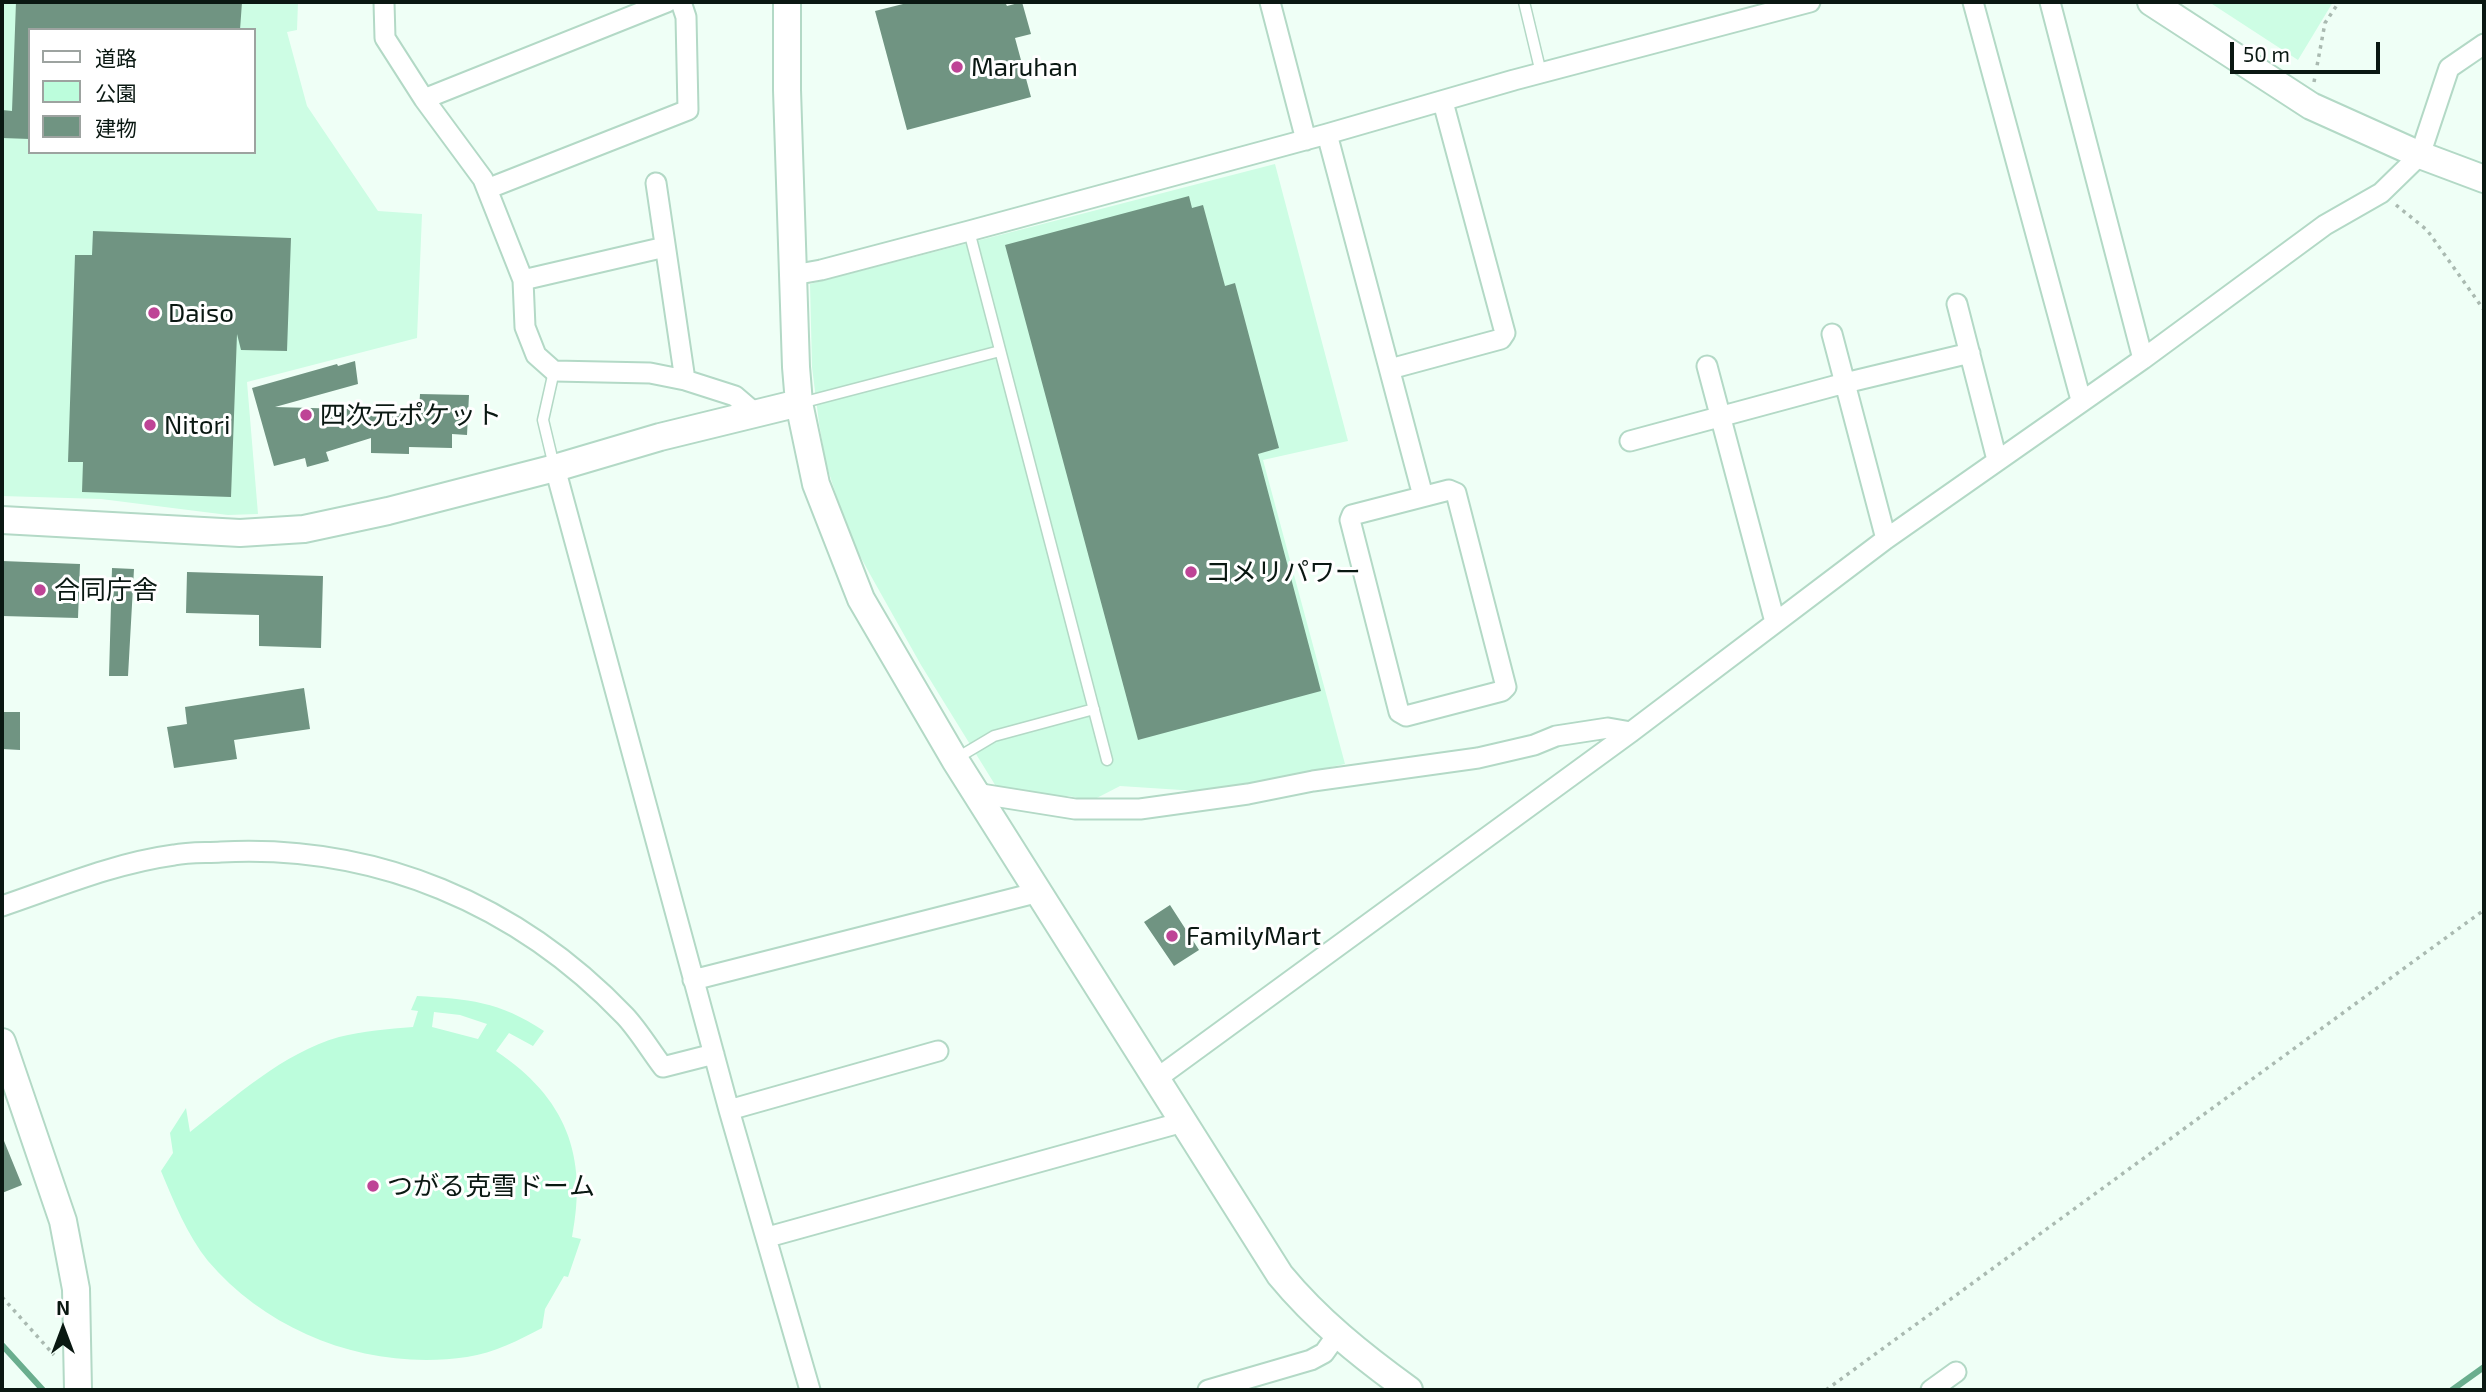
<!DOCTYPE html>
<html>
<head>
<meta charset="utf-8">
<style>
	body { margin:0 }
	#map { position:relative; width:2486px; height:1392px; overflow:hidden; background:#effff6; font-family:"Exo 2","Noto Sans JP",sans-serif }
	canvas { display:block }
	.frame { position:absolute; inset:0; border:4px solid #0a1812; pointer-events:none }
	.legend { position:absolute; left:28px; top:28px; width:228px; height:126px; box-sizing:border-box; background:#fff; border:2px solid #9da3a0; margin:0; padding:9px 12px; list-style:none; font-size:21px; color:#0a1812 }
	.legend li { display:flex; align-items:center; gap:14px; height:35px }
	.legend b { width:35px; border:2px solid #9da3a0 }
	.north { position:absolute; left:28px; top:1294px; width:70px; height:70px; -webkit-text-stroke:5px #fff; paint-order:stroke; rotate:0deg; font-size:19px; font-weight:700; line-height:28px; text-align:center; color:#0a1812 }
	.north::after { content:''; display:block; margin:auto; width:24px; height:32px; background:#0a1812; clip-path:polygon(50% 0,100% 100%,50% 72%,0 100%) }
	.scale { position:absolute; left:2230px; top:42px; width:150px; height:32px; box-sizing:border-box; border:4px solid #0a1812; border-top:0; padding-left:9px; font-size:21px; line-height:24px; white-space:nowrap; color:#0a1812; -webkit-text-stroke:5px #fff; paint-order:stroke }
</style>
</head>
<body>
<div id="map">
<canvas width="2486" height="1392"></canvas>
<div class="frame"></div>
<ul class="legend">
<li><b style="height:9px;background:#fff"></b>道路</li>
<li><b style="height:19px;background:#bcfddc"></b>公園</li>
<li><b style="height:19px;background:#709482"></b>建物</li>
</ul>
<div class="north">N</div>
<div class="scale">50 m</div>
</div>
<script>
const ctx = document.querySelector('canvas').getContext('2d');
ctx.lineJoin = 'round';
function fillPath(path, color) { ctx.fillStyle = color; ctx.fill(path, 'evenodd'); }
function stroke(path, color, width, dash) { ctx.strokeStyle = color; ctx.lineWidth = width; ctx.lineCap = dash ? 'butt' : 'round'; ctx.setLineDash(dash || []); ctx.stroke(path); }
function label(font, color, halo, rows, align = 'center') {
  ctx.font = font + ' "Exo 2","Noto Sans JP",sans-serif'; ctx.lineWidth = 6; ctx.setLineDash([]); ctx.textBaseline = 'middle'; ctx.strokeStyle = halo; ctx.fillStyle = color; for (const [text, x, y, turn = 0] of rows) {
    ctx.save(); ctx.translate(x, y); ctx.rotate((+turn || 0) * Math.PI / 180); ctx.textAlign = isNaN(turn) ? turn : align; if (halo) ctx.strokeText(text, 0, 0); ctx.fillText(text, 0, 0); ctx.restore();
  }
}
fillPath(new Path2D(`
	M 2,2 L 298,2 L 297,30 L 287,32 L 307,106 L 378,211 L 422,214 L 417,338 L 247,382 L 258,514 L 228,515 L 101,499 L 2,496 ZM 30,30 L 254,30 L 254,152 L 30,152 Z
	M 2209,2 L 2333,2 L 2298,60 Z
	M 1275,164 L 1348,441 L 1263,460 L 1345,764 L 1212,792 L 1120,786 L 1091,801 L 1069,796 L 1036,796 L 997,788 L 921,665 L 871,576 L 855,547 L 840,507 L 826,464 L 819,423 L 812,367 L 810,284 Z`), '#cdfde4');
fillPath(new Path2D(`
	M 417,996 C 468,999 499,1001 544,1031 L 533,1046 L 509,1033 L 496,1051 C 566,1098 588,1155 572,1237 L 581,1239 L 568,1277 L 564,1276 L 545,1309 L 542,1328 C 519,1340 494,1353 467,1357 C 372,1371 271,1335 208,1261 C 187,1235 174,1202 161,1171 L 173,1153 L 170,1133 L 186,1108 L 190,1132 C 235,1097 283,1053 339,1037 C 363,1031 388,1029 413,1027 L 418,1011 L 411,1010 ZM 434,1012 L 460,1015 L 487,1024 L 478,1039 L 432,1027 Z`), '#bcfddc');
stroke(new Path2D(`
	M 2,1345 L 43,1390
	M 2452,1390 L 2484,1367`), '#6aae8e', 6);
fillPath(new Path2D(`
	M 16,2 L 242,2 L 240,30 L 30,30 L 30,139 L 2,138 L 2,110 L 12,111 Z
	M 911,2 L 1005,2 L 1007,6 L 1022,2 L 1031,34 L 1015,38 L 1031,97 L 907,130 L 875,11 Z
	M 1189,196 L 1192,208 L 1203,205 L 1225,286 L 1235,283 L 1279,448 L 1258,454 L 1321,691 L 1138,740 L 1005,245 Z
	M 93,231 L 291,238 L 287,351 L 241,350 L 237,334 L 231,497 L 82,492 L 83,462 L 68,462 L 75,255 L 92,255 Z
	M 355,361 L 358,384 L 275,407 L 419,411 L 420,394 L 469,395 L 467,435 L 452,434 L 452,448 L 409,447 L 409,454 L 371,453 L 371,438 L 326,452 L 329,461 L 307,467 L 305,458 L 274,466 L 252,388 L 337,364 L 338,366 Z
	M 2,561 L 80,564 L 78,618 L 2,616 Z
	M 112,568 L 134,569 L 128,676 L 109,676 Z
	M 187,572 L 323,576 L 321,648 L 259,646 L 259,615 L 186,613 Z
	M 304,688 L 310,729 L 234,740 L 237,759 L 174,768 L 167,727 L 187,724 L 185,707 Z
	M 2,712 L 20,712 L 20,750 L 2,749 Z
	M 1170,905 L 1199,950 L 1174,966 L 1144,922 Z
	M 2,1136 L 22,1185 L 2,1193 Z`), '#709482');
const lane = new Path2D(`
	M 1524,2 L 1541,73
	M 969,231 L 1107,760
	M 554,371 L 543,420 L 554,466
	M 801,403 L 1000,351
	M 957,758 L 994,736 L 1094,709`);
const street = new Path2D(`
	M 384,2 L 385,38 L 424,99 L 483,179 L 523,280 L 525,327 L 536,355 L 554,371 L 650,373 L 685,380 L 735,396 L 756,414
	M 1270,2 L 1306,140
	M 1973,2 L 2081,400
	M 2050,2 L 2143,359
	M 424,99 L 667,2
	M 1327,134 L 1423,496
	M 656,183 L 685,380
	M 487,189 L 688,110 L 686,17 L 681,2
	M 793,275 L 821,270 L 969,231 L 1327,134 L 1514,80 L 1810,2
	M 523,280 L 665,247
	M 1957,304 L 1997,460
	M 1832,334 L 1886,539
	M 1707,366 L 1775,622
	M 1390,369 L 1501,339 L 1505,333 L 1443,102
	M 1630,441 L 1845,383 L 1970,353
	M 555,468 L 729,1110 L 810,1390
	M 1449,490 L 1456,493 L 1506,687 L 1502,691 L 1406,716 L 1399,712 L 1350,520 L 1352,515 Z
	M 975,793 L 1075,809 L 1140,809 L 1248,794 L 1313,781 L 1478,758 L 1534,745 L 1556,736 L 1608,728 L 1631,732
	M 2,906 C 58,887 115,863 174,855 C 189,852 206,853 221,852 C 376,844 518,904 625,1016 C 639,1031 650,1050 663,1067 L 714,1054
	M 693,980 L 1039,892
	M 1156,1079 L 1631,732 L 1886,539 L 2143,359 L 2325,225 L 2381,193 L 2420,155 L 2449,68 L 2484,44
	M 729,1110 L 938,1051
	M 768,1237 L 1183,1122
	M 1208,1390 L 1311,1360 L 1324,1353 L 1337,1335
	M 1931,1390 L 1956,1372`);
const secondary = new Path2D(`
	M 787,2 L 787,90 L 796,367 L 799,403 L 816,484 L 861,599 L 955,760 L 1280,1275 C 1317,1320 1362,1356 1409,1390
	M 2151,2 L 2311,106 L 2420,155 L 2484,179
	M 2,520 L 240,533 L 304,529 L 388,511 L 555,468 L 660,437 L 799,403
	M 2,1042 L 63,1221 L 76,1289 L 78,1390`);
stroke(lane, '#b3d9c6', 13);
stroke(street, '#b3d9c6', 23);
stroke(secondary, '#b3d9c6', 30);
stroke(new Path2D(`
	M 2314,82 L 2325,23 L 2339,2
	M 2396,205 L 2427,230 L 2484,310
	M 2,1297 L 54,1355
	M 1826,1390 L 2484,910`), '#aabab1', 3.5, [3.5, 5]);
stroke(lane, '#fff', 10);
stroke(street, '#fff', 19);
stroke(secondary, '#fff', 26);
for (const [x, y, r, color] of [
	[957,67,7,"#be4496"],
	[154,313,7,"#be4496"],
	[306,415,7,"#be4496"],
	[150,425,7,"#be4496"],
	[1191,572,7,"#be4496"],
	[40,590,7,"#be4496"],
	[1172,936,7,"#be4496"],
	[373,1186,7,"#be4496"]
]) { const dot = new Path2D(); dot.arc(x, y, r, 0, 2 * Math.PI); ctx.fillStyle = color; ctx.fill(dot); stroke(dot, '#fff', 2.5); }
label('26px', '#0a1812', '#fff', [
	["Maruhan",971,67],
	["Daiso",168,313],
	["四次元ポケット",320,415],
	["Nitori",164,425],
	["コメリパワー",1205,572],
	["合同庁舎",54,590],
	["FamilyMart",1186,936],
	["つがる克雪ドーム",387,1186]
], 'left');
</script>
</body>
</html>
